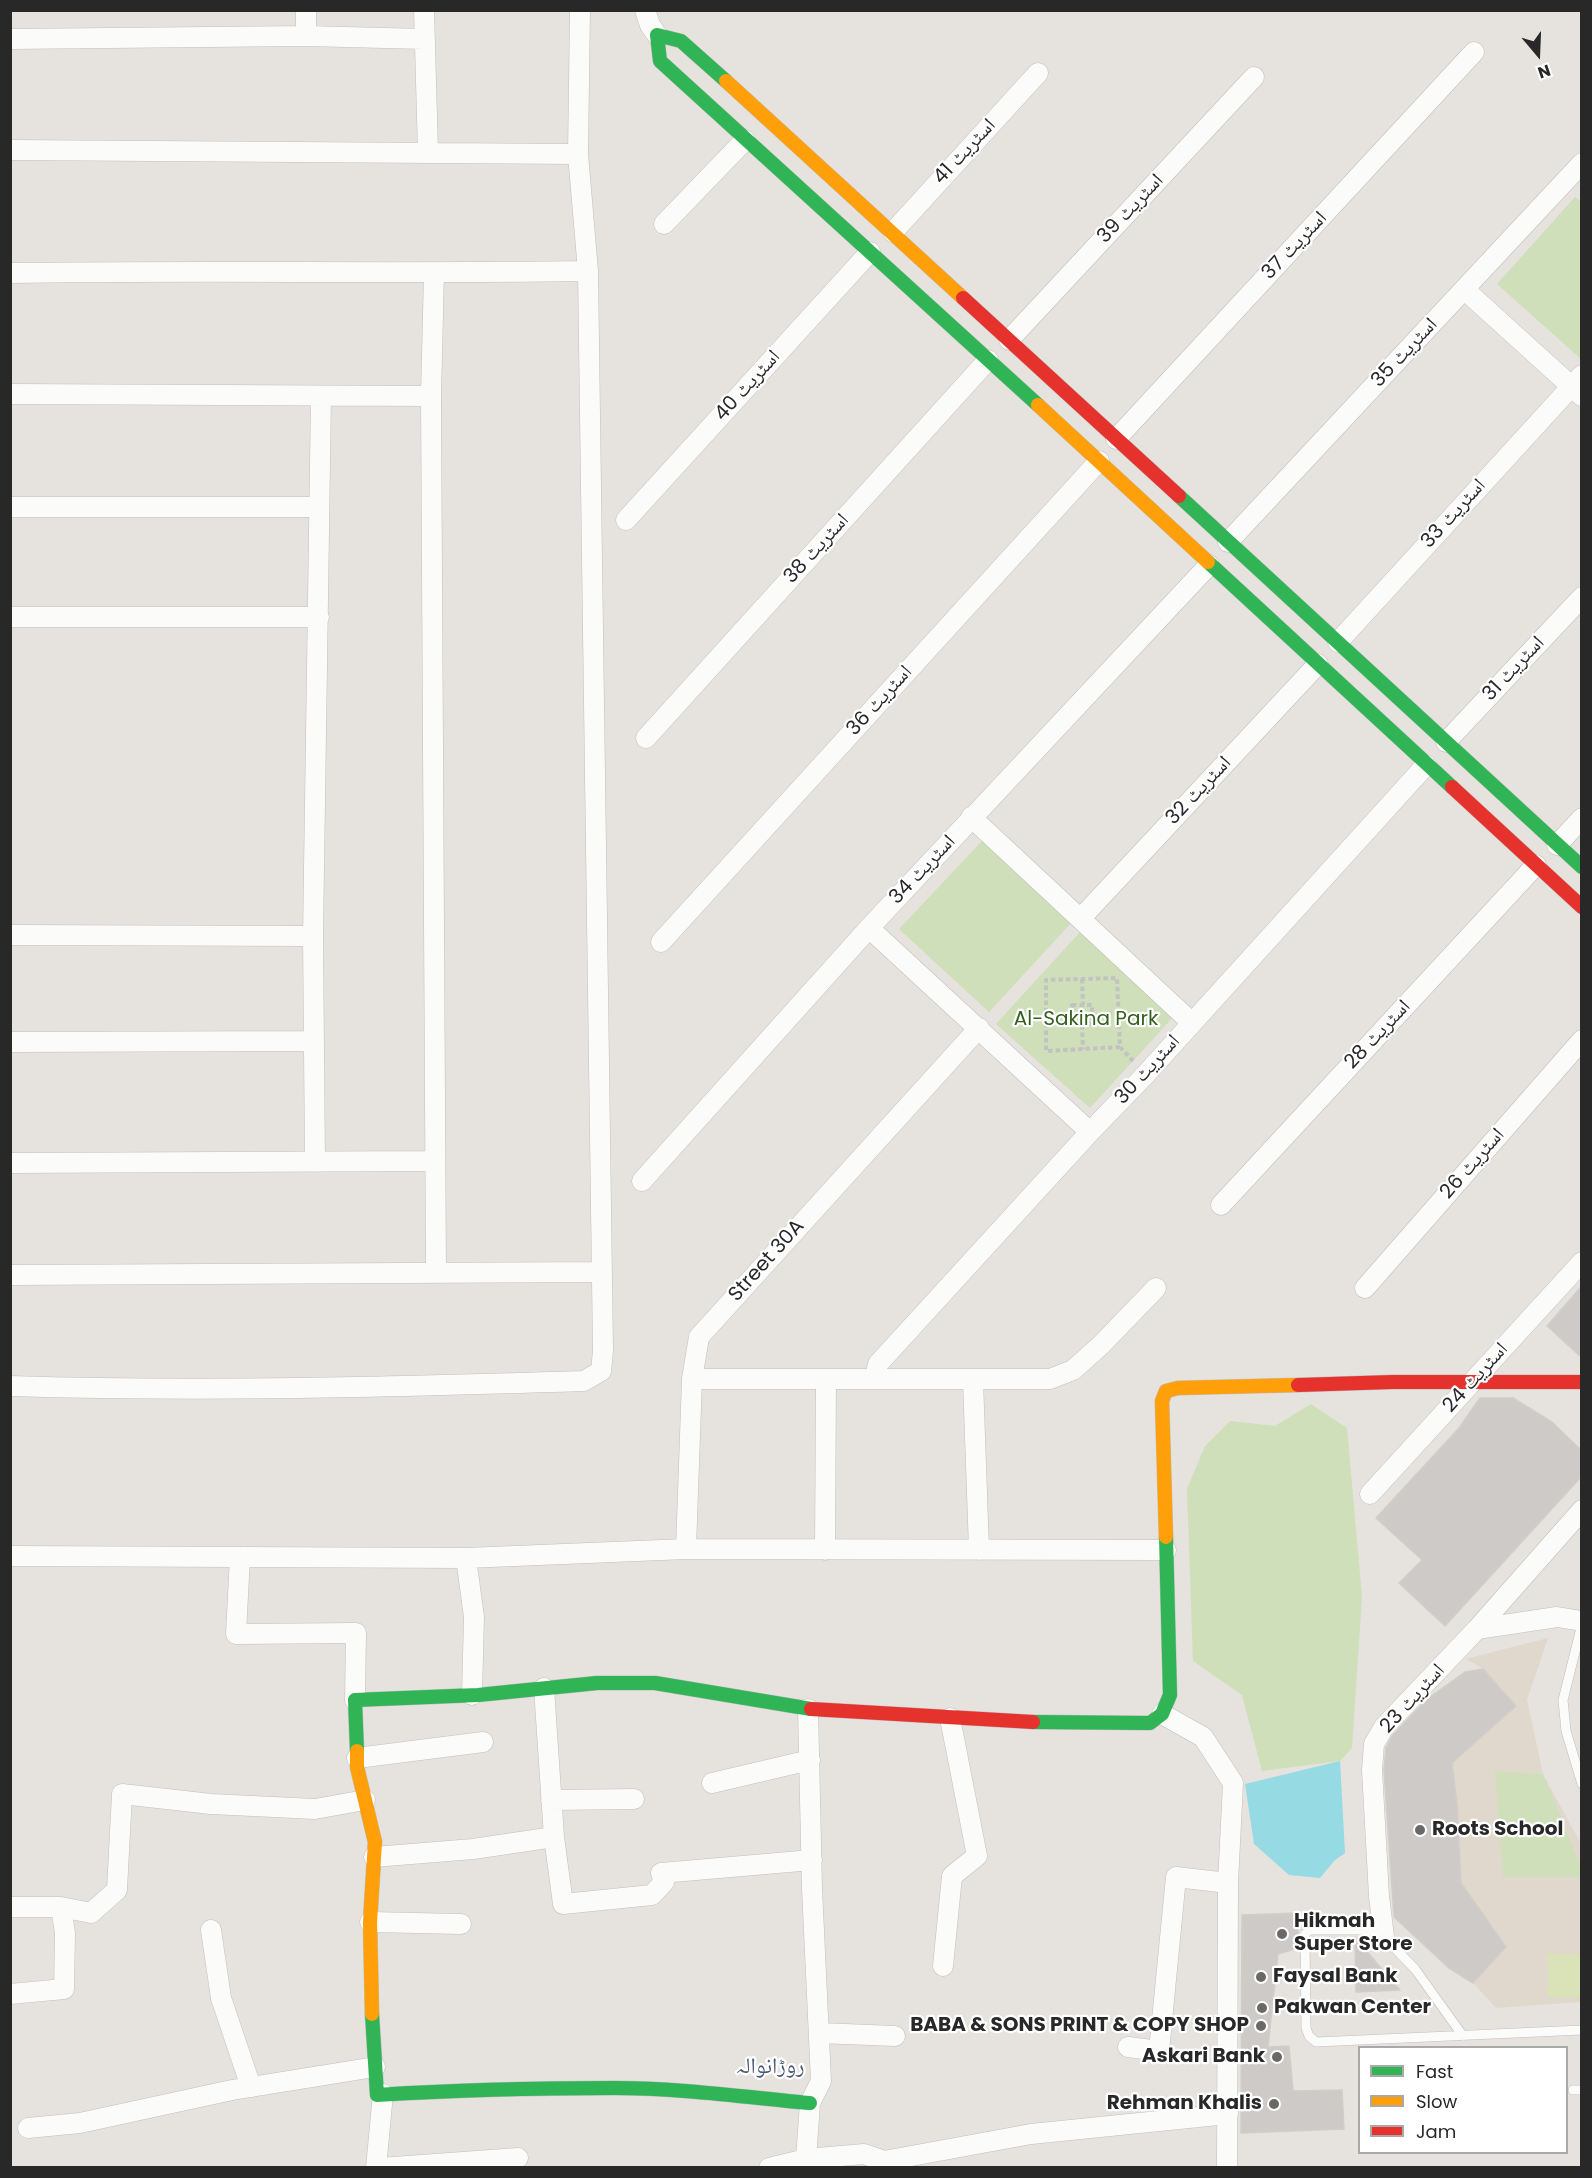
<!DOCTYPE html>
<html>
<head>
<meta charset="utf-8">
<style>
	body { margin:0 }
	#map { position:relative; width:1592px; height:2178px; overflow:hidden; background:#e6e2de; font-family:Poppins,sans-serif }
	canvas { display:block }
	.frame { position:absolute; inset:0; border:12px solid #282828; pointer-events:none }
	.legend { position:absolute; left:1358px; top:2046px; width:210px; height:108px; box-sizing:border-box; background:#fff; border:2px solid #a9a9a9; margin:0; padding:8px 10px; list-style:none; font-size:18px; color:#282828 }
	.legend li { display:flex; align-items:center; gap:12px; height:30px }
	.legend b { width:30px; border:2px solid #a9a9a9 }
	.north { position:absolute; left:1508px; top:24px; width:60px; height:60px; -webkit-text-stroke:4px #fff; paint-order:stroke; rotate:161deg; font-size:16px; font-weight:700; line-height:24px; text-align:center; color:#282828 }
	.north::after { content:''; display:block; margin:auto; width:21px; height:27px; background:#282828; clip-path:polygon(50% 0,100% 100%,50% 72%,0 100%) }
</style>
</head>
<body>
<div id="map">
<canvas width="1592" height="2178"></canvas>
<div class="frame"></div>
<ul class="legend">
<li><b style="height:8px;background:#30b455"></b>Fast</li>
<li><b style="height:8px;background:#ff9f0a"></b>Slow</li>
<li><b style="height:8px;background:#e5322d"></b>Jam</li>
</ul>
<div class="north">N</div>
</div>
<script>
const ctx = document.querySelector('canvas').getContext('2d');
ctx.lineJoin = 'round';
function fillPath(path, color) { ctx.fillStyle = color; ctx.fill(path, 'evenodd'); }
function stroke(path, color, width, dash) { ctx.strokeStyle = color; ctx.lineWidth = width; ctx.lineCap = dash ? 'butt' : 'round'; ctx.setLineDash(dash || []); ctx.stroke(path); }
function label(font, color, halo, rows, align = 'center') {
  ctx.font = font + ' Poppins,"Noto Naskh Arabic",sans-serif'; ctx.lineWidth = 4.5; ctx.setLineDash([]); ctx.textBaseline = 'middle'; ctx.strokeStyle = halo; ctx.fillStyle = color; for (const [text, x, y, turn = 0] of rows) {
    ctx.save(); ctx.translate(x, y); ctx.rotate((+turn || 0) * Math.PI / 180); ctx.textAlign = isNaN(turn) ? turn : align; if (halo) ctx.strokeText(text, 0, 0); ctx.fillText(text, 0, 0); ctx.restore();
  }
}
fillPath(new Path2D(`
	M 1548,1638 L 1527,1700 L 1543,1774 L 1581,1844 L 1581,2002 L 1496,2008 L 1473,1983 L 1506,1947 L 1461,1883 L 1452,1763 L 1516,1706 L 1483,1669 L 1466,1659 Z`), '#e1d8cd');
fillPath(new Path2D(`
	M 1575,197 L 1582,203 L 1581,359 L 1497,284 Z
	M 983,840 L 1072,922 L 989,1012 L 899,929 Z
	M 1081,931 L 1175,1015 L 1090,1108 L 996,1024 Z
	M 1311,1404 L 1347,1428 L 1362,1597 L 1352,1748 L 1340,1761 L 1262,1771 L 1242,1695 L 1193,1661 L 1187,1489 L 1205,1446 L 1230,1421 L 1275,1426 Z
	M 1495,1771 L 1543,1774 L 1581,1867 L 1581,1877 L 1503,1877 Z`), '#cedfb9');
fillPath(new Path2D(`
	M 1548,1954 L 1581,1954 L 1581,1997 L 1548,1997 Z`), '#d9e3b7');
fillPath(new Path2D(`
	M 1340,1761 L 1345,1853 L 1335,1860 L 1320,1878 L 1289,1875 L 1254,1844 L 1245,1784 Z`), '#96dbe3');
const building = new Path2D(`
	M 1581,1287 L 1581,1357 L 1547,1326 Z
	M 1480,1398 L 1513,1398 L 1552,1422 L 1581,1450 L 1581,1477 L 1445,1626 L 1399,1583 L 1422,1560 L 1376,1518 L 1459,1428 Z
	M 1483,1669 L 1516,1706 L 1452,1763 L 1457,1803 L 1461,1883 L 1506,1947 L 1473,1983 L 1449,1968 L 1394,1917 L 1384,1770 L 1386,1748 L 1392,1736 L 1427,1699 L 1465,1672 Z
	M 1298,1913 L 1298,1948 L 1278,1954 L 1268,2047 L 1289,2046 L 1293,2091 L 1342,2090 L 1344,2129 L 1241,2133 L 1242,1915 Z
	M 1355,1937 L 1380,1967 L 1400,1990 L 1356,1992 Z`);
fillPath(building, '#cdcac8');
stroke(building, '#d1ceca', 1.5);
const lane = new Path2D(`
	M 1582,1624 L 1563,1700 L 1566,1731 L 1582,1784
	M 1463,2036 L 1415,1969 L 1384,1937 L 1374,1931 L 1365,1930 L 1309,1930 L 1305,1934 L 1306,2028 L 1309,2036 L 1316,2042 L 1582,2030
	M 1573,2090 L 1582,2090`);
const street = new Path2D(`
	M 306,10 L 306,36
	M 424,10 L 428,153
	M 645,10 L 650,25 L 657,35
	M 10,39 L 306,36 L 424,39
	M 10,150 L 578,154
	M 664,224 L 745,140
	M 893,232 L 1038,73
	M 10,273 C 203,270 396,274 588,271
	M 434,273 L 431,396 L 436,1273
	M 1465,290 L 1582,396
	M 1009,340 L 1254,77
	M 10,394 L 431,396
	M 1116,439 L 1474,52
	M 10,507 L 319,507
	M 626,520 L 870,252
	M 1228,542 L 1582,163
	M 10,617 L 319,617
	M 1338,642 L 1582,375
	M 646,738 L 988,360
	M 1446,742 L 1582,597
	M 971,817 L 1191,1022
	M 1557,845 L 1582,818
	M 1081,918 L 1318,664
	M 869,928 L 1090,1132
	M 10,935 L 313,936
	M 661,942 L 1099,461
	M 10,1042 L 314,1041
	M 315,1162 L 313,936 L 321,396
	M 10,1163 L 435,1161
	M 642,1181 L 869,928 L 1209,565
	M 1221,1205 L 1536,865
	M 10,1275 L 602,1272
	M 1365,1288 L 1582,1040
	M 875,1378 L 878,1364 L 1090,1132 L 1146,1074 L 1426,765
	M 692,1379 L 1050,1379 L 1073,1370 L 1101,1345 L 1156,1288
	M 973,1380 L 979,1550
	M 10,1386 C 202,1392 393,1387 584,1381 L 601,1371 L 603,1351 L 588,271 L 578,154 L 580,10
	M 1370,1494 L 1582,1262
	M 686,1549 L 692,1379 L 699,1337 L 979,1028
	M 825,1550 L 826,1379
	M 10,1556 L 466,1558
	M 240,1557 L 236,1634 L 356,1633 L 355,1700
	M 1477,1629 L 1557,1617 L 1582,1621
	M 472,1695 L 474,1617 L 466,1558 L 686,1549 L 1166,1550
	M 808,1709 L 812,1888 L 821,2081 L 810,2103 L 806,2159 L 864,2154 L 884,2161 L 1031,2134 L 1228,2114
	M 1162,1714 L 1203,1737 L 1233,1783 L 1228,1883 L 1227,2168
	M 357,1758 L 483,1742
	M 712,1783 L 810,1760
	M 551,1800 L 634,1799
	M 554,1837 L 563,1904 L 652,1895 L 664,1882 L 661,1873 L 812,1860
	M 374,1857 L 473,1849 L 554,1837 L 544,1688
	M 10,1907 L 61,1907
	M 370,1922 L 461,1924
	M 211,1930 L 221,1998 L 251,2087
	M 1384,1937 L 1379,1896 L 1372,1770 L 1374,1744 L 1384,1727 L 1477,1629 L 1582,1510
	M 943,1966 L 952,1876 L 977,1856 L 950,1718
	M 10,1994 L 64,1989 L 65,1933 L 61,1907 L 91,1913 L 117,1890 L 122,1794 L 211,1804 L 315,1809 L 365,1800
	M 819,2033 L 895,2036
	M 1128,2047 L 1159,2051 L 1176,1877 L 1228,1883
	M 28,2128 L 80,2123 L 232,2090 L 375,2067
	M 376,2168 L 383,2094
	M 380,2168 L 518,2158
	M 769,2168 L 806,2159`);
const fast = new Path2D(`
	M 726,81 L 681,41 L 657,35 L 660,61 L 1038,405
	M 1179,496 L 1582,867
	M 1208,562 L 1452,787
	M 1033,1722 L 1150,1723 L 1162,1714 L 1170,1695 L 1166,1537
	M 357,1751 L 355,1700 L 478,1695 L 597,1683 L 655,1683 L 811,1709
	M 372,2014 L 377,2095 C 456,2090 535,2088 614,2088 C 680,2088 745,2097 810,2103`);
const slow = new Path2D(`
	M 726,81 L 963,298
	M 1038,405 L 1208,562
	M 1166,1537 L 1162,1401 L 1166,1391 L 1178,1388 L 1298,1385
	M 357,1751 L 357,1767 L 375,1842 L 370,1922 L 372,2014`);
const jam = new Path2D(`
	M 963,298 L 1179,496
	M 1452,787 L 1582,907
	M 1298,1385 L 1393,1382 L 1582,1382
	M 811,1709 L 1033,1722`);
stroke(lane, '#c0bfbf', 10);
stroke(street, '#c0bfbf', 21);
stroke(fast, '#c0bfbf', 15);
stroke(slow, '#c0bfbf', 15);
stroke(jam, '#c0bfbf', 15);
stroke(new Path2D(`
	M 1082,979 L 1083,1005
	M 1072,1005 L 1092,1005 L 1092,1024 L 1072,1024 Z
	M 1092,1015 L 1118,1013
	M 1046,1016 L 1072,1015
	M 1082,1025 L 1083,1049
	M 1120,1047 L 1046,1051 L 1046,980 L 1117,978 L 1120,1047 L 1133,1061`), '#c3c2c2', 4, [4.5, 3]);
stroke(lane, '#fbfbfa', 9);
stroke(street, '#fbfbfa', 20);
stroke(fast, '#30b455', 14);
stroke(slow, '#ff9f0a', 14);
stroke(jam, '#e5322d', 14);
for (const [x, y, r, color] of [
	[1420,1830,6,"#6a6968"],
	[1282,1934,6,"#6a6968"],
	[1261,1977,6,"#6a6968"],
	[1262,2008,6,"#6a6968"],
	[1261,2026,6,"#6a6968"],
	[1277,2057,6,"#6a6968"],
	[1274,2104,6,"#6a6968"]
]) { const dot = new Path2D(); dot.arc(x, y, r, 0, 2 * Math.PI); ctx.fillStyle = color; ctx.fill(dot); stroke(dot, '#fff', 2); }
label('20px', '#282828', '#fff', [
	["اسٹریٹ 41",965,152,-47],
	["اسٹریٹ 39",1131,209,-47],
	["اسٹریٹ 37",1295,246,-47],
	["اسٹریٹ 35",1405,353,-47],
	["اسٹریٹ 40",748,386,-48],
	["اسٹریٹ 33",1454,514,-48],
	["اسٹریٹ 38",817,549,-48],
	["اسٹریٹ 31",1514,669,-47],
	["اسٹریٹ 36",880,701,-48],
	["اسٹریٹ 32",1199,791,-47],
	["اسٹریٹ 34",923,870,-47],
	["اسٹریٹ 28",1378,1035,-47],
	["اسٹریٹ 30",1148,1070,-48],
	["اسٹریٹ 26",1473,1164,-49],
	["Street 30A",767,1261,-48],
	["اسٹریٹ 24",1476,1378,-48],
	["اسٹریٹ 23",1413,1699,-48]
]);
label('20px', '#355f1e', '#fff', [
	["Al-Sakina Park",1086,1020]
]);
label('bold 20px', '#282828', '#fff', [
	["Roots School",1432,1830],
	["Hikmah",1294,1922],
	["Super Store",1294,1945],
	["Faysal Bank",1273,1977],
	["Pakwan Center",1274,2008],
	["BABA & SONS PRINT & COPY SHOP",1249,2026,"right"],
	["Askari Bank",1265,2057,"right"],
	["Rehman Khalis",1262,2104,"right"]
], 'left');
label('22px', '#4c5975', '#fff', [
	["روڑانوالہ",770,2067]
]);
</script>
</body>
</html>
